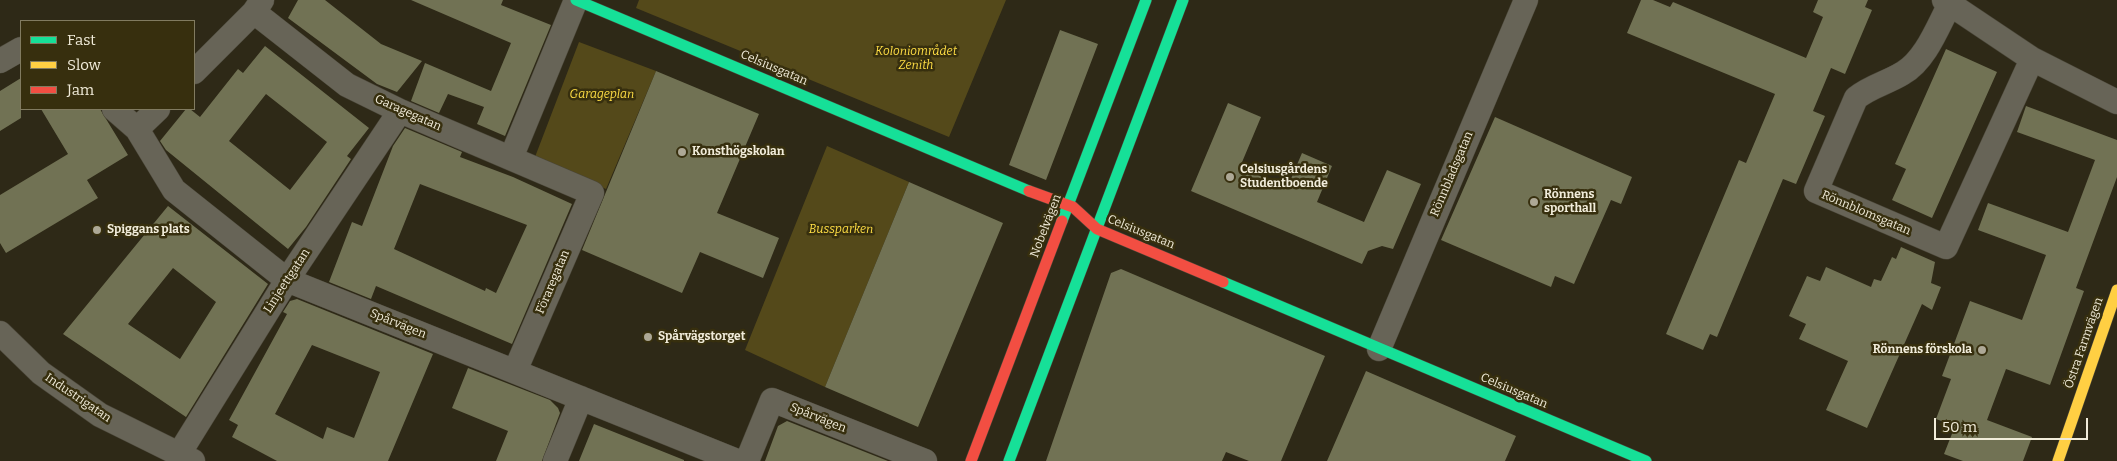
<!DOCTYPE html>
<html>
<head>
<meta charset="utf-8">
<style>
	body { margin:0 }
	#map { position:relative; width:2117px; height:461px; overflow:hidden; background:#2e2917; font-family:Bitter,serif }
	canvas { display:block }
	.legend { position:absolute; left:20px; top:20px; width:175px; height:90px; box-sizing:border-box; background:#372f0e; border:1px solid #817b60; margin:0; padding:6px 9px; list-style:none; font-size:15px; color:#f1ecda }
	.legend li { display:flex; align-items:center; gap:10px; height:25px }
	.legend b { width:25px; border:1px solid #817b60 }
	.scale { position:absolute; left:1934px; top:418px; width:154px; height:22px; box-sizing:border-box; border:2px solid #f1ecda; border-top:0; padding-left:6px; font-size:15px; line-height:18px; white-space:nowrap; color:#f1ecda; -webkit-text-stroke:4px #372f0e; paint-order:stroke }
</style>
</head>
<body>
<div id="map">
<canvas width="2117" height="461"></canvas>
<ul class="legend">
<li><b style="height:6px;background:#16e098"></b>Fast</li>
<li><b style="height:6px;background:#ffcf43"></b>Slow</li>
<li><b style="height:6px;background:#f24e42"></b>Jam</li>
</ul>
<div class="scale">50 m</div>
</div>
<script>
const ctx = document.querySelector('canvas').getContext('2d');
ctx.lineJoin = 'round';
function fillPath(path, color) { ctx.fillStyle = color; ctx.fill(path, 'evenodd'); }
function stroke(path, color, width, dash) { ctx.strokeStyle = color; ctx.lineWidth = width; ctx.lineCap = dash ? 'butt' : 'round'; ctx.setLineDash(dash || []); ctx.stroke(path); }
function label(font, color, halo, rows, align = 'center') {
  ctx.font = font + ' Bitter,serif'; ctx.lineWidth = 5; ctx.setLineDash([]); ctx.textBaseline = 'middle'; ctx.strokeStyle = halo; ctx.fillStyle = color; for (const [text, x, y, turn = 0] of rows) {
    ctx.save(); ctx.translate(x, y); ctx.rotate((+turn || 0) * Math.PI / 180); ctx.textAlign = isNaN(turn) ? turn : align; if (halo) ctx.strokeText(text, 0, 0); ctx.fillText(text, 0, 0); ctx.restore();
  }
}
fillPath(new Path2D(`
	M 639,0 L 1006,0 L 949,137 L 636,8 Z
	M 579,42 L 656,71 L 606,189 L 535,157 Z
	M 827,146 L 909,182 L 825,387 L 745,350 Z`), '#54491a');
fillPath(new Path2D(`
	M 298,0 L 325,0 L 381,44 L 422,61 L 397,92 L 377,84 L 288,18 Z
	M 411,0 L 503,0 L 501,5 L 551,25 L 505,136 L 477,124 L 484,107 L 448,94 L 439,113 L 411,101 L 425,63 L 491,91 L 511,43 Z
	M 1641,0 L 1653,0 L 1670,7 L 1673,2 L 1806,58 L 1823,17 L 1813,12 L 1818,0 L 1868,0 L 1865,7 L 1872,10 L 1845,74 L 1831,68 L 1813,111 L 1825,116 L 1796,184 L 1783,179 L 1717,337 L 1710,334 L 1703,350 L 1666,334 L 1739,160 L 1746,163 L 1775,94 L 1627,33 Z
	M 1060,30 L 1098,44 L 1046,180 L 1009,165 Z
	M 265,46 L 369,128 L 347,156 L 351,159 L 306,227 L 288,249 L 166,150 L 160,141 L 186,109 L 190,109 L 200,117 L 238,69 L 243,73 ZM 266,94 L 327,142 L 290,190 L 229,141 Z
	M 1946,49 L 1997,72 L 1932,218 L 1892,200 L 1906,169 L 1895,164 Z
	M 656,71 L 759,114 L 717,213 L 779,238 L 763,278 L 700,252 L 682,293 L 582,250 Z
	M 21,78 L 21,118 L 0,131 L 0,91 Z
	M 1228,103 L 1261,117 L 1240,167 L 1287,188 L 1302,153 L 1332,166 L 1317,202 L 1364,222 L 1387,170 L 1421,184 L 1393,249 L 1382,246 L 1368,251 L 1362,264 L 1191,191 Z
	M 2026,106 L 2117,140 L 2117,177 L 2076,288 L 2084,291 L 2050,385 L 2006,369 L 1987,420 L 2032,437 L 2023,461 L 1963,461 L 1944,454 L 1955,426 L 1936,419 L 1951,379 L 1942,376 L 1970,301 L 2022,320 L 2046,255 L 1978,230 L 1988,203 L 2068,232 L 2095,160 L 2017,132 Z
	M 41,109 L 100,109 L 128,155 L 87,180 L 98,198 L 6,253 L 0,243 L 0,195 L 68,154 Z
	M 1495,117 L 1632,177 L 1621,204 L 1611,200 L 1574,284 L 1555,276 L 1551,287 L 1441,240 Z
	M 405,128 L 462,152 L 460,157 L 513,177 L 572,204 L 512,344 L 376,286 L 371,299 L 329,282 L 352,222 L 362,226 L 393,146 ZM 420,184 L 527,225 L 496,293 L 486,288 L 485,291 L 394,249 Z
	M 909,182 L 1003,223 L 918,427 L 825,387 Z
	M 168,206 L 268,284 L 186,417 L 63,334 ZM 173,268 L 216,302 L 180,359 L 128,324 Z
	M 1901,247 L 1935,262 L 1931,283 L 1941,287 L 1932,310 L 1922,304 L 1867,428 L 1826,410 L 1848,361 L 1799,339 L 1806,324 L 1789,316 L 1807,276 L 1820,281 L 1826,267 L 1871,287 L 1874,279 L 1881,281 L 1892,257 L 1896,259 Z
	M 1121,269 L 1325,356 L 1281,461 L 1249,461 L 1226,452 L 1222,461 L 1046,461 L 1111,273 Z
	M 297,299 L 433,354 L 388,461 L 277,461 L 232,437 L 238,425 L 229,420 L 287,314 L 283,312 L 290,301 ZM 312,345 L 380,372 L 354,438 L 327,427 L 323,439 L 275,414 Z
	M 468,368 L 550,400 L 558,408 L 560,413 L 542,461 L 496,461 L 508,431 L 452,408 Z
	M 1366,371 L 1516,436 L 1505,461 L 1327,461 Z
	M 787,421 L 888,461 L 765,461 L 778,426 Z
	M 594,424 L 684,460 L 684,461 L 579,461 Z`), '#717254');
const street = new Path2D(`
	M 262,0 L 254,12 L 347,85 L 400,111 L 592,193 L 515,371
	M 1944,0 L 2032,59 L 2117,102
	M 1952,0 C 1939,23 1927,59 1903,73 C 1887,83 1871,86 1856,98 L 1816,191 L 1946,247 L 2032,59
	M 0,61 L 21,49
	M 194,72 L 254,12
	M 114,109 L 137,129 L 174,190 L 287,280 L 737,461
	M 137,129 L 158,109
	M 511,158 L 576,0
	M 0,333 L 41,373 L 100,415 L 193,461
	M 1379,349 L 1526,0
	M 179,454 L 287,280 L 400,111
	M 555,461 L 581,398
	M 747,461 L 772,400 L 925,461`);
const fast = new Path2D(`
	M 576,0 L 1029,191
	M 1062,221 L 1146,0
	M 1223,282 L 1646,461
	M 1009,461 L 1183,0`);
const slow = new Path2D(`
	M 2058,461 L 2117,290`);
const jam = new Path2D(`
	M 1029,191 L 1073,207 L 1097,229 L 1223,282
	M 971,461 L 1062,221`);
stroke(street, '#4a4638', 25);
stroke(fast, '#4a4638', 12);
stroke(slow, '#4a4638', 12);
stroke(jam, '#4a4638', 12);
stroke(street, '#676457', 24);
stroke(fast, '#16e098', 11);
stroke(slow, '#ffcf43', 11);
stroke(jam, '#f24e42', 11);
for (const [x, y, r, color] of [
	[682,152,5,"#ada896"],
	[1230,177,5,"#ada896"],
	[1534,202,5,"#ada896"],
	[97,230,5,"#ada896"],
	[648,337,5,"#ada896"],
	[1982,350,5,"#ada896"]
]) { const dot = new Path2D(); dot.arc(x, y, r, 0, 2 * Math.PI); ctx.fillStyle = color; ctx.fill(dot); stroke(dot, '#372f0e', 2); }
label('italic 12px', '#ffde45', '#372f0e', [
	["Koloniområdet",916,52],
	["Zenith",916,66],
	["Garageplan",602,95],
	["Bussparken",841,230]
]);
label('12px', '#f1ecda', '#372f0e', [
	["Celsiusgatan",774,68,23],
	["Garagegatan",408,113,24],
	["Rönnbladsgatan",1452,174,-67],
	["Rönnblomsgatan",1866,213,23],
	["Nobelvägen",1046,226,-69],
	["Celsiusgatan",1141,232,22],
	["Linjeettgatan",287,281,-57],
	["Föraregatan",553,282,-67],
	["Spårvägen",398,324,22],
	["Östra Farmvägen",2084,343,-71],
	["Celsiusgatan",1514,391,23],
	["Industrigatan",78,398,34],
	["Spårvägen",818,418,22]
]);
label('bold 12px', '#f1ecda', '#372f0e', [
	["Konsthögskolan",692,152],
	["Celsiusgårdens",1240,170],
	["Studentboende",1240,184],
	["Rönnens",1544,195],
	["sporthall",1544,209],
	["Spiggans plats",107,230],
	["Spårvägstorget",658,337],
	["Rönnens förskola",1972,350,"right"]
], 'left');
</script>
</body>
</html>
